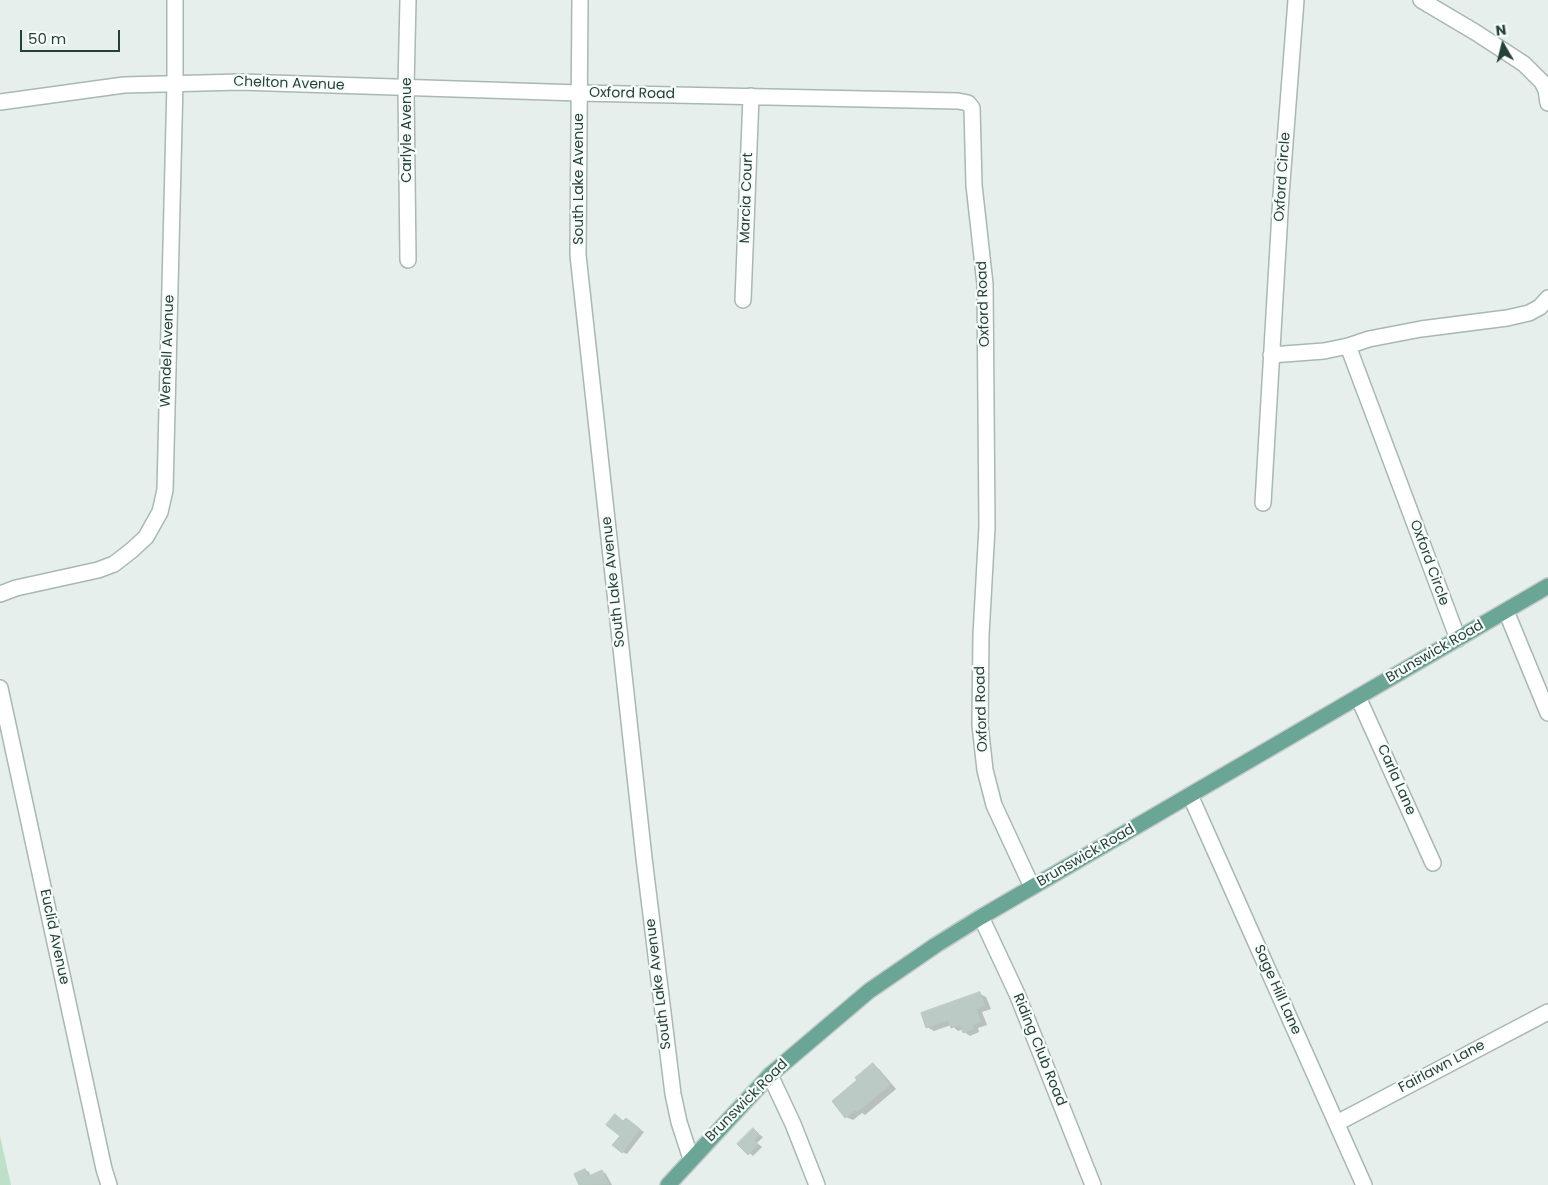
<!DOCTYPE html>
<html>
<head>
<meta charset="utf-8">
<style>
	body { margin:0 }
	#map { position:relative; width:1548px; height:1185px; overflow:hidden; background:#e6efeb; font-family:Poppins,sans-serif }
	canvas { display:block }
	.north { position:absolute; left:1478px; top:20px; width:50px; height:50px; -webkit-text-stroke:4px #f7fbf9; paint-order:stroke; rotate:352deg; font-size:14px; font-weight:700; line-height:20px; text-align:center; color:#24423a }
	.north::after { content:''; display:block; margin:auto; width:18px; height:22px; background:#24423a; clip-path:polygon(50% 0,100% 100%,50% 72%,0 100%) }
	.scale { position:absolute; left:20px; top:30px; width:100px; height:22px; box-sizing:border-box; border:2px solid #24423a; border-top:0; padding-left:6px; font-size:15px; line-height:18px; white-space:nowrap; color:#24423a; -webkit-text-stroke:4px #f7fbf9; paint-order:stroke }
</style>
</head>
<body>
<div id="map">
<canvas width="1548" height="1185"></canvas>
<div class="north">N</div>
<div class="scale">50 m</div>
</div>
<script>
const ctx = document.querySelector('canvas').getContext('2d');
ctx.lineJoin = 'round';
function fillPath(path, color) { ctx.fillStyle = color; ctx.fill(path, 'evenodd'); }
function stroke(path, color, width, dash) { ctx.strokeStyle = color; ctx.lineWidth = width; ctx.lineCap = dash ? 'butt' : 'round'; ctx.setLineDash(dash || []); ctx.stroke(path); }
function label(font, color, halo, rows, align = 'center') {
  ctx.font = font + ' Poppins,sans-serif'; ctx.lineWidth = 4.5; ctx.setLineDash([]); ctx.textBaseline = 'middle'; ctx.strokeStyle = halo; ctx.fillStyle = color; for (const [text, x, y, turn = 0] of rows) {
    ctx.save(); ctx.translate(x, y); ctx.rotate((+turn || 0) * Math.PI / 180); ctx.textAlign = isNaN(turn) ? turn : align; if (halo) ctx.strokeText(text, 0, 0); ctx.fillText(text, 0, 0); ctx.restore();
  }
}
fillPath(new Path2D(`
	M 0,1136 L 11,1185 L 0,1185 Z`), '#bfe0c8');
fillPath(new Path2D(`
	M 980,994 L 986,997 L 991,1009 L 982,1012 L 987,1025 L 978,1028 L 979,1032 L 970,1036 L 964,1032 L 963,1029 L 958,1031 L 951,1025 L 934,1031 L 927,1027 Z
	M 873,1065 L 879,1069 L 896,1089 L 865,1115 L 862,1113 L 853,1120 L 846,1117 L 859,1080 Z
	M 624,1122 L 630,1122 L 644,1132 L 627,1154 L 622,1152 L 621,1135 Z
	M 753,1130 L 763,1137 L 757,1143 L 762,1147 L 753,1156 L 739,1144 Z
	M 585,1170 L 589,1172 L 591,1177 L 602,1171 L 606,1174 L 612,1185 L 580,1185 L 575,1174 Z`), '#0003');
const building = new Path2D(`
	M 980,992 L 985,1006 L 976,1009 L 981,1022 L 972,1025 L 974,1029 L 963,1033 L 960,1025 L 951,1028 L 948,1020 L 926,1028 L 921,1013 Z
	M 873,1063 L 890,1085 L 857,1112 L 855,1110 L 845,1118 L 832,1101 L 857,1080 L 855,1078 Z
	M 615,1114 L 623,1121 L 626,1118 L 640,1129 L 622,1153 L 612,1145 L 620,1136 L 606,1125 Z
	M 753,1128 L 759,1134 L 754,1140 L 758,1144 L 748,1155 L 737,1144 Z
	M 585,1169 L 589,1176 L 602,1170 L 609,1184 L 579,1185 L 574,1174 Z`);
fillPath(building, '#bbcac4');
stroke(building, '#b8c9c2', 1);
const minor = new Path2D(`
	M 1421,0 L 1475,32 L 1524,64 L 1542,82 L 1546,90 L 1548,103
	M 0,102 L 124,85 L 240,82 L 579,93 L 958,101 L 968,103 L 972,108 L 974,185 L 985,284 L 987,527 L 981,635 L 980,725 L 985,770 L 994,805 L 1032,887
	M 408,260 L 406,87 L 408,0
	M 743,300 L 751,96
	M 1348,346 L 1458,639
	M 1271,355 L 1324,351 L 1348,346 L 1369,339 L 1421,329 L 1507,318 L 1529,313 L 1540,307 L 1548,298
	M 1263,503 L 1281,195 L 1296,0
	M 0,594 L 16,588 L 98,570 L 114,564 L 132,550 L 146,537 L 160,512 L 165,490 L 175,83 L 175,0
	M 1506,611 L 1548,713
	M 0,688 L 104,1169 L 109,1185
	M 1358,697 L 1433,863
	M 1190,795 L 1364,1185
	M 981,917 L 1017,994 L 1093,1185
	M 770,1075 L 793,1124 L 817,1185
	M 1337,1123 L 1548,1012`);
const tertiary = new Path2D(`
	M 580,0 L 578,255 L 644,858 L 673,1094 L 679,1122 L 691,1159`);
const primary = new Path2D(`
	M 668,1185 L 770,1075 L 869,991 L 936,945 L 981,917 L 1548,586`);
stroke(minor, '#a8b8b2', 18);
stroke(tertiary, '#a8b8b2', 18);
stroke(primary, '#c2cac8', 18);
stroke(minor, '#fff', 15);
stroke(tertiary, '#fff', 15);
stroke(primary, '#6aa596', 15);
label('14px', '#24423a', '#f7fbf9', [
	["Chelton Avenue",289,84,2],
	["Oxford Road",632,94,1],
	["Carlyle Avenue",407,130,-90],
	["Oxford Circle",1283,177,-86],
	["South Lake Avenue",579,179,-90],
	["Marcia Court",747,198,-88],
	["Oxford Road",984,304,-92],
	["Wendell Avenue",168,351,-88],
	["Oxford Circle",1429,563,70],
	["South Lake Avenue",614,582,-96],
	["Brunswick Road",1435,652,-30],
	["Oxford Road",982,709,-92],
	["Carla Lane",1396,780,66],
	["Brunswick Road",1086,856,-30],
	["Euclid Avenue",54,937,78],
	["South Lake Avenue",659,984,-97],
	["Sage Hill Lane",1277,990,66],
	["Riding Club Road",1039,1050,68],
	["Fairlawn Lane",1442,1067,-28],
	["Brunswick Road",747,1101,-45]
]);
</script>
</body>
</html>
